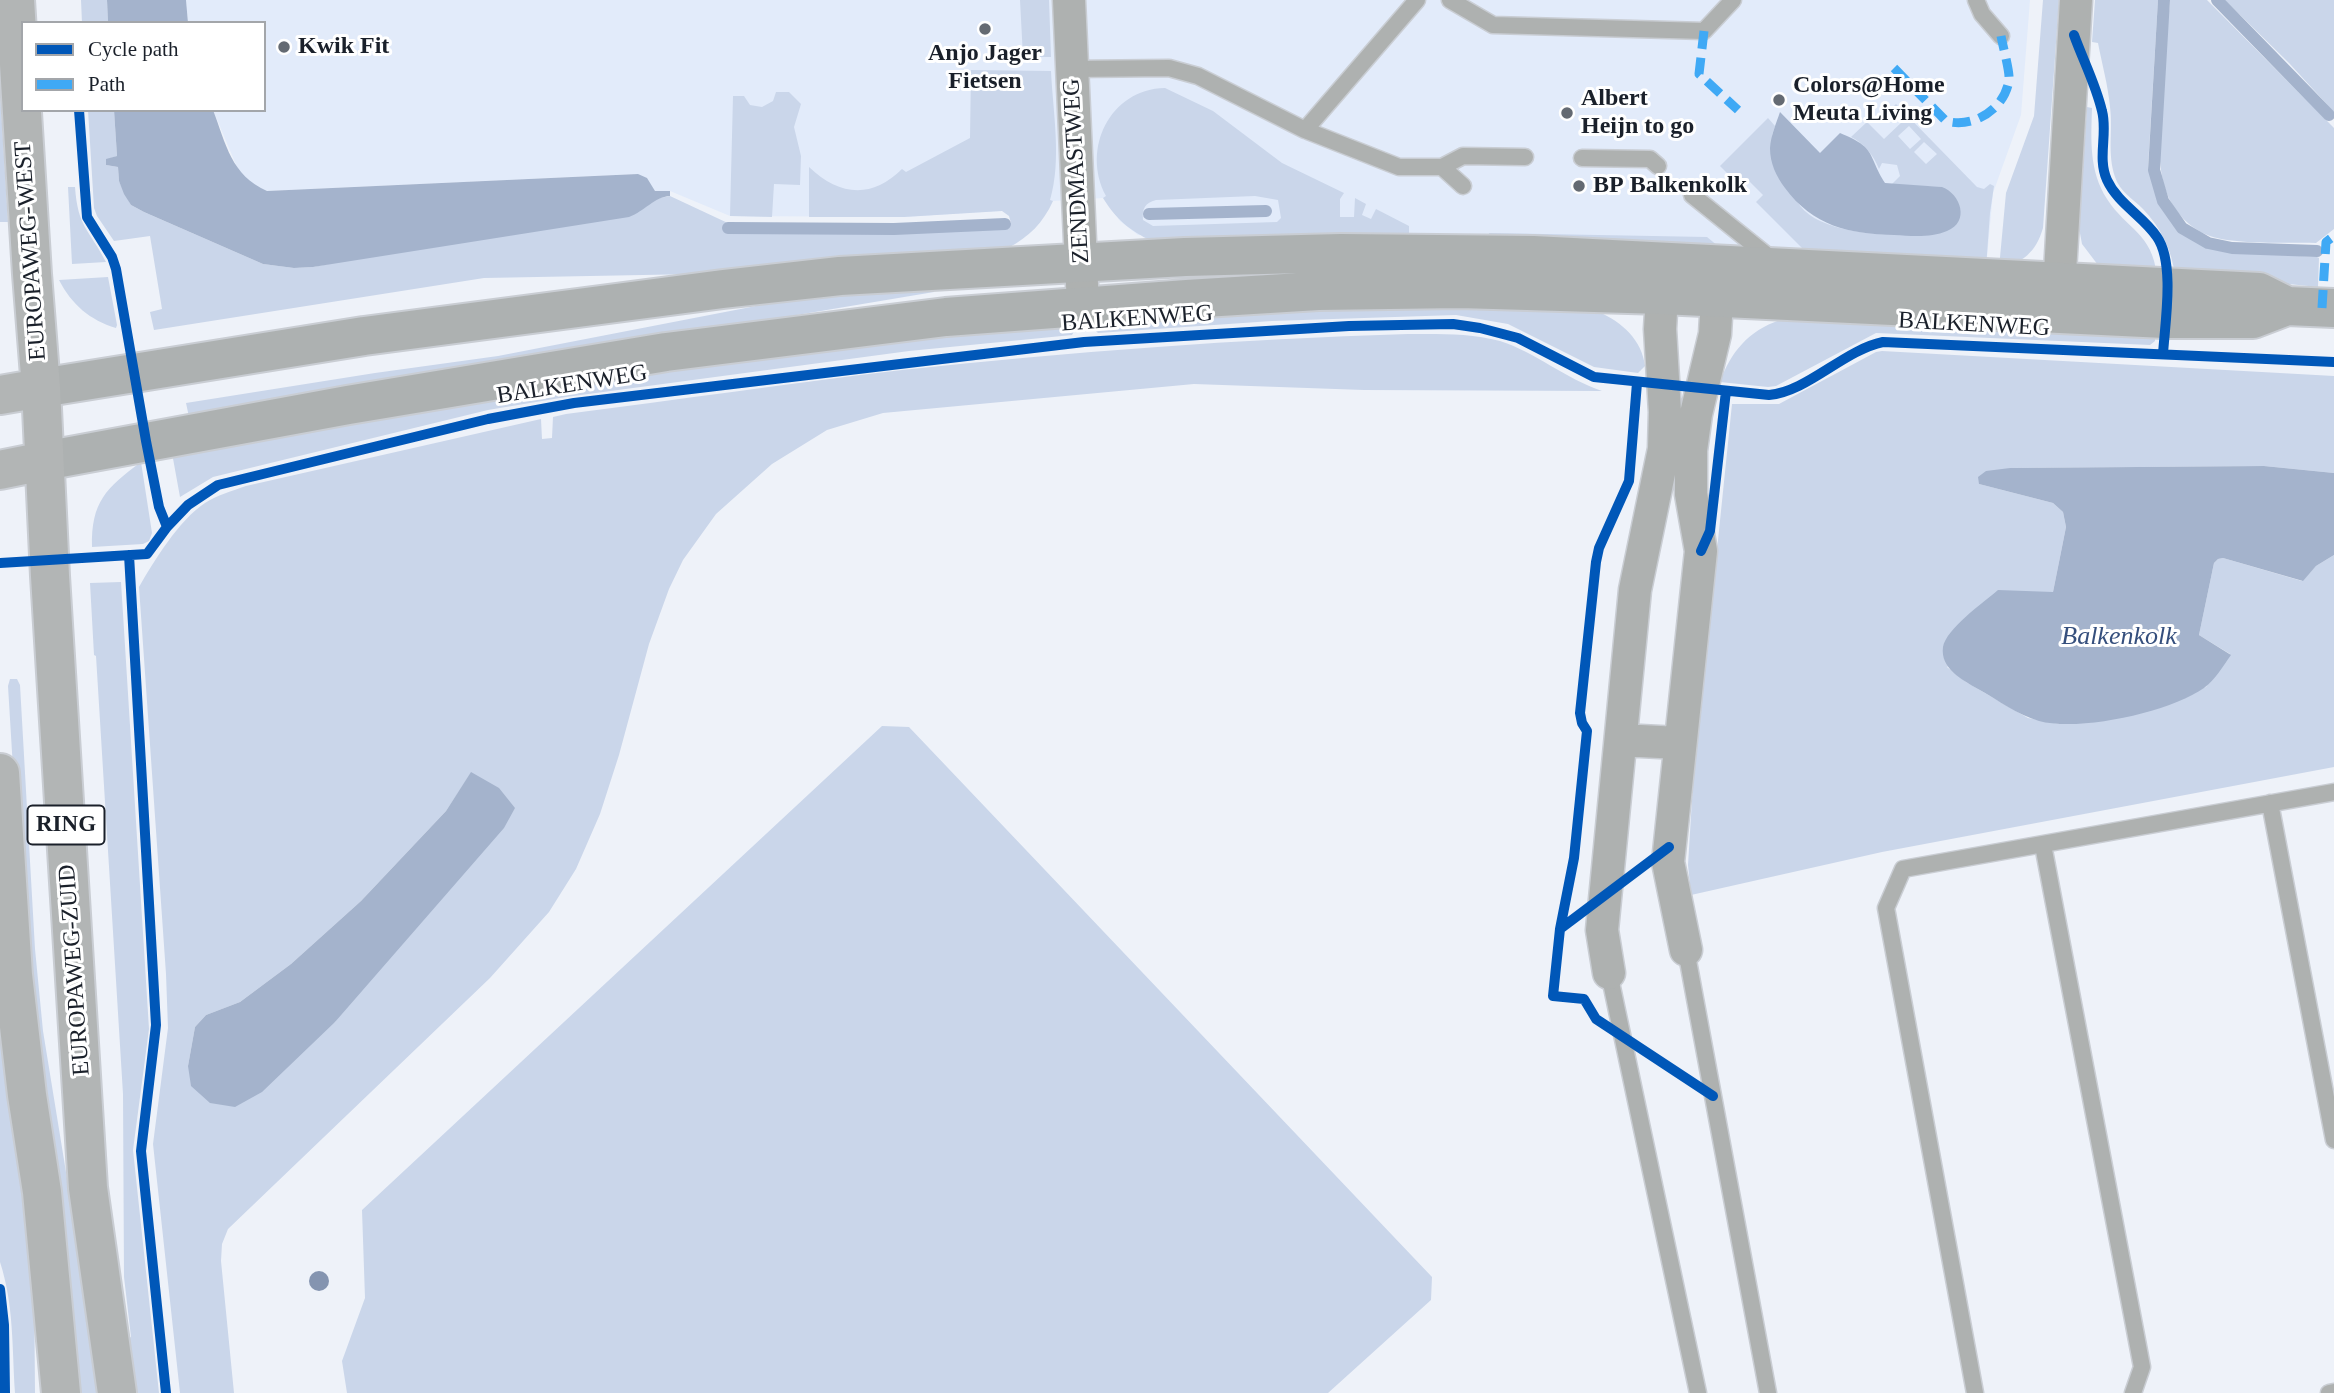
<!DOCTYPE html>
<html>
<head>
<meta charset="utf-8">
<style>
	body { margin:0 }
	#map { position:relative; width:2334px; height:1393px; overflow:hidden; background:#eef2f9; font-family:"Times New Roman",serif }
	canvas { display:block }
	.legend { position:absolute; left:21px; top:21px; width:245px; height:91px; box-sizing:border-box; background:#fff; border:2px solid #a3a6aa; margin:0; padding:9px 12px; list-style:none; font-size:21px; color:#1a202a }
	.legend li { display:flex; align-items:center; gap:14px; height:35px }
	.legend b { width:35px; border:2px solid #a3a6aa }
</style>
</head>
<body>
<div id="map">
<canvas width="2334" height="1393"></canvas>
<ul class="legend">
<li><b style="height:9px;background:#0057b8"></b>Cycle path</li>
<li><b style="height:9px;background:#3fa9f5"></b>Path</li>
</ul>
</div>
<script>
const ctx = document.querySelector('canvas').getContext('2d');
ctx.lineJoin = 'round';
function fillPath(path, color) { ctx.fillStyle = color; ctx.fill(path, 'evenodd'); }
function stroke(path, color, width, dash) { ctx.strokeStyle = color; ctx.lineWidth = width; ctx.lineCap = dash ? 'butt' : 'round'; ctx.setLineDash(dash || []); ctx.stroke(path); }
function label(font, color, halo, rows, align = 'center') {
  ctx.font = font + ' "Times New Roman",serif'; ctx.lineWidth = 6; ctx.setLineDash([]); ctx.textBaseline = 'middle'; ctx.strokeStyle = halo; ctx.fillStyle = color; for (const [text, x, y, turn = 0] of rows) {
    ctx.save(); ctx.translate(x, y); ctx.rotate((+turn || 0) * Math.PI / 180); ctx.textAlign = isNaN(turn) ? turn : align; if (halo) ctx.strokeText(text, 0, 0); ctx.fillText(text, 0, 0); ctx.restore();
  }
}
fillPath(new Path2D(`
	M 186,0 L 2030,0 L 2021,115 L 1993,193 L 1986,268 L 1138,235 L 1120,221 L 1103,198 L 1053,201 L 1030,209 L 904,217 L 730,216 L 670,191 L 655,191 L 638,174 L 267,191 L 251,184 L 239,172 L 213,110 L 264,110 L 264,23 L 188,23 Z`), '#e2ebfa');
fillPath(new Path2D(`
	M 81,0 L 107,0 L 108,23 L 82,23 Z
	M 1020,0 L 1049,0 L 1051,57 L 1023,57 Z
	M 2043,0 L 2059,0 L 2043,228 C 2036,252 2023,263 1999,268 L 2006,193 L 2034,116 Z
	M 2095,0 L 2158,0 L 2148,167 L 2159,204 L 2175,227 L 2194,241 L 2209,248 L 2227,252 L 2317,257 L 2319,258 L 2318,287 L 2249,280 L 2175,276 C 2172,250 2161,228 2143,209 C 2132,198 2120,192 2115,177 C 2107,153 2113,131 2110,107 C 2108,85 2102,64 2098,43 L 2092,42 Z
	M 2170,0 L 2207,0 L 2334,128 L 2334,229 L 2316,243 C 2285,242 2237,245 2210,236 C 2190,229 2173,211 2166,191 C 2150,144 2166,52 2170,0 Z
	M 2225,0 L 2334,0 L 2334,112 L 2289,63 Z
	M 971,70 L 1051,71 C 1053,113 1062,160 1050,200 L 1053,201 C 1043,223 1029,237 1008,248 L 696,274 L 484,278 L 154,330 L 150,312 L 162,309 L 150,236 L 114,241 L 97,216 L 94,208 L 88,110 L 114,110 L 117,156 L 106,160 L 106,165 L 118,167 L 119,181 L 131,205 L 144,212 L 263,264 L 294,268 L 313,267 L 670,196 L 732,225 L 1011,223 L 1009,216 L 1002,211 L 904,217 L 809,217 L 809,167 C 839,196 872,199 902,169 L 906,172 L 970,138 Z
	M 1165,88 L 1213,111 L 1282,163 L 1344,193 L 1340,199 L 1340,217 L 1354,217 L 1355,198 L 1366,204 L 1362,215 L 1371,219 L 1376,209 L 1409,226 L 1409,243 L 1152,241 C 1130,231 1116,219 1103,198 L 1106,196 C 1081,149 1110,89 1165,88 ZM 1255,196 L 1278,200 L 1281,218 L 1277,222 L 1153,226 L 1143,220 C 1142,208 1145,203 1156,200 Z
	M 0,91 L 8,222 L 0,222 Z
	M 776,92 L 789,92 L 801,104 L 794,127 L 801,156 L 800,185 L 774,184 L 772,217 L 730,216 L 733,96 L 744,96 L 750,105 L 762,107 L 773,101 Z
	M 1896,104 L 1977,187 L 1984,189 L 1990,184 L 1994,186 L 1990,213 L 1986,268 L 1804,250 L 1756,202 L 1763,195 L 1747,179 L 1740,186 L 1720,166 L 1768,118 L 1775,126 L 1772,135 C 1780,156 1786,181 1797,201 C 1816,237 1901,237 1935,234 L 1942,187 L 1891,185 L 1900,176 L 1897,165 L 1882,163 L 1879,169 C 1874,156 1864,143 1851,137 L 1867,122 L 1884,139 L 1903,121 L 1892,108 ZM 1909,126 L 1921,139 L 1910,149 L 1898,136 ZM 1924,142 L 1937,154 L 1926,164 L 1914,152 Z
	M 2087,107 L 2092,108 C 2091,140 2089,171 2107,199 C 2127,230 2152,232 2157,276 L 2098,265 L 2082,244 L 2079,228 Z
	M 68,187 L 75,187 C 78,228 89,229 106,262 L 72,264 Z
	M 1489,233 L 1707,237 L 1718,246 L 1489,244 Z
	M 108,277 L 117,325 L 116,328 C 90,320 72,305 59,280 Z
	M 933,282 L 934,292 L 189,417 L 186,403 L 375,373 L 498,356 L 854,287 Z
	M 1302,304 L 1599,312 C 1622,322 1642,340 1645,366 L 1638,373 L 1594,367 L 1508,324 L 1456,315 L 1272,321 L 1098,333 L 1093,328 L 1093,318 Z
	M 1780,317 L 2155,333 L 2155,341 L 2150,345 L 1876,333 L 1776,386 L 1768,387 L 1720,382 C 1731,352 1748,331 1780,320 Z
	M 1075,320 L 1075,330 L 1072,335 L 909,351 L 566,397 L 488,410 L 213,477 L 180,497 L 172,453 L 521,390 Z
	M 1408,334 C 1439,334 1470,333 1500,341 C 1535,352 1566,379 1602,391 L 1364,390 L 1194,384 L 883,413 L 827,430 L 772,464 L 716,514 L 683,560 L 669,589 L 649,644 L 619,755 L 600,814 L 576,869 L 549,912 L 490,978 L 228,1229 L 222,1244 L 221,1261 L 234,1393 L 180,1393 L 153,1144 L 168,1028 L 166,974 L 139,587 C 154,561 179,520 205,503 C 217,495 232,491 246,486 L 541,419 L 542,439 L 552,438 L 553,417 L 566,414 C 678,400 790,383 902,370 C 1070,352 1238,339 1408,334 ZM 471,773 L 335,1022 L 188,1066 L 195,1027 L 206,1015 L 240,1002 L 291,964 L 361,901 L 446,811 Z
	M 1882,351 L 2334,376 L 2334,473 L 2264,466 L 2010,468 L 1979,484 L 2053,503 L 2063,512 L 2066,527 L 2053,592 L 1947,667 L 1966,682 L 2028,718 L 2059,724 L 2092,722 L 2206,687 L 2230,654 L 2199,635 L 2214,563 L 2218,559 L 2223,558 L 2302,581 L 2316,566 L 2334,555 L 2334,767 L 1882,852 L 1691,895 L 1688,865 L 1693,783 L 1732,404 L 1779,404 L 1876,352 Z
	M 141,462 L 152,533 L 149,541 L 143,544 L 92,547 C 91,502 106,488 141,462 Z
	M 121,582 L 149,1029 L 133,1150 L 159,1393 L 134,1393 L 129,1338 L 131,1337 L 124,1277 L 123,1094 L 96,656 L 94,655 L 90,583 Z
	M 10,679 L 17,679 L 20,685 L 35,949 L 43,1031 L 102,1393 L 81,1393 L 68,1263 L 22,917 L 8,686 Z
	M 882,726 L 909,727 L 1432,1277 L 1431,1300 L 1328,1393 L 347,1393 L 342,1361 L 365,1298 L 362,1210 Z
	M 0,1011 L 34,1276 L 35,1393 L 15,1393 C 12,1348 14,1305 0,1262 Z`), '#cad6ea');
fillPath(new Path2D(`
	M 107,0 L 186,0 L 188,23 L 108,23 Z
	M 114,110 L 213,110 C 226,144 231,175 267,191 L 638,174 L 647,178 L 655,191 L 670,191 L 670,196 C 654,197 645,211 629,217 L 313,267 L 294,268 L 263,264 L 144,212 L 131,205 L 124,194 L 119,181 L 118,167 L 106,165 L 106,159 L 117,156 Z
	M 1780,112 L 1820,153 L 1840,133 C 1877,148 1867,154 1885,183 L 1942,187 C 1961,194 1970,222 1947,231 C 1931,238 1911,236 1894,235 C 1849,234 1813,226 1785,188 C 1776,176 1770,163 1770,148 C 1771,135 1776,124 1780,112 Z
	M 2264,466 L 2334,473 L 2334,555 L 2316,566 L 2303,581 L 2223,558 L 2218,559 L 2214,563 L 2199,635 L 2231,655 C 2223,666 2215,680 2204,688 C 2170,712 2080,732 2039,721 C 2018,715 1998,700 1978,689 C 1962,680 1940,668 1943,647 C 1946,629 1984,602 1998,590 L 2053,592 L 2066,527 L 2063,512 L 2053,503 L 1979,484 L 1978,477 L 1986,471 L 2010,468 Z
	M 471,772 L 499,788 L 515,808 L 504,828 L 335,1022 L 262,1092 L 235,1107 L 210,1103 L 191,1086 L 188,1066 L 195,1027 L 206,1015 L 240,1002 L 291,964 L 361,901 L 446,811 Z`), '#a4b3cc');
stroke(new Path2D(`
	M 2164,0 L 2154,170 L 2163,201 L 2182,228 L 2208,243 L 2232,248 L 2317,251
	M 2217,0 L 2329,115
	M 1149,214 L 1266,211
	M 728,228 L 894,229 L 1005,224`), '#a4b3cc', 12);
const service = new Path2D(`
	M 1450,0 L 1493,25 L 1704,31 L 1733,0
	M 1976,0 L 1982,14 L 2001,36
	M 1072,69 L 1169,68 L 1198,76 L 1305,130 L 1417,0
	M 1305,130 L 1399,167 L 1442,167 L 1463,156 L 1525,157
	M 1582,158 L 1650,159 L 1658,166
	M 1442,167 L 1463,186
	M 1692,195 L 1774,261
	M 2270,803 L 2334,1140
	M 2043,845 L 2142,1367 L 2133,1393
	M 1686,950 L 1768,1393
	M 1609,973 L 1698,1393
	M 1975,1393 L 1886,908 L 1903,869 L 2334,792
	M 2329,1393 L 2334,1392`);
const minor = new Path2D(`
	M 1069,0 L 1083,306
	M 2058,306 L 2076,0
	M 1621,740 L 1679,743
	M 1609,973 L 1602,930 L 1635,590 L 1664,449 L 1665,412 L 1660,329 L 1662,295 L 1692,263 L 1717,299 L 1715,334 L 1696,414 L 1691,450 L 1691,494 L 1701,551 L 1668,862 L 1686,950`);
const secondary = new Path2D(`
	M 41,388 L 364,336 L 723,289 L 840,276 L 1185,257 L 1341,253 L 1533,255 L 2259,292 L 2287,306
	M 44,461 L 348,405 L 666,352 L 946,317 L 1187,299 L 1318,291 L 1460,289 L 1662,295 L 2165,319 L 2253,319 L 2287,306 L 2334,308`);
const primary = new Path2D(`
	M 15,0 L 32,274 L 41,388 L 50,576 L 88,1188 L 117,1393
	M 0,395 L 41,388
	M 0,470 L 44,461
	M 0,773 L 13,975 L 27,1095 L 42,1192 L 61,1393`);
stroke(service, '#c9cdd3', 19);
stroke(minor, '#c9cdd3', 35);
stroke(secondary, '#c9cdd3', 42);
stroke(primary, '#c9cdd3', 42);
stroke(service, '#aeb1b0', 16);
stroke(minor, '#aeb1b0', 32);
stroke(secondary, '#adb1b1', 38);
stroke(primary, '#b2b5b5', 38);
stroke(new Path2D(`
	M 1704,31 L 1699,74 L 1738,110
	M 1894,68 L 1946,121 C 1973,129 2005,109 2009,80 C 2010,72 2003,47 2001,36
	M 2322,308 L 2326,242 L 2334,236`), '#3fa9f5', 9, [18, 9]);
stroke(new Path2D(`
	M 2074,35 C 2083,60 2096,85 2102,111 C 2108,133 2097,158 2107,180 C 2118,204 2143,216 2157,237 C 2175,263 2165,323 2163,354
	M 79,110 L 87,217 L 112,257 L 116,269 L 146,441 L 159,507 L 167,527
	M 1637,383 L 1629,481 L 1599,548 L 1596,562 L 1580,713 L 1582,723 L 1587,731 L 1574,858 L 1560,929 L 1669,847
	M 1701,551 L 1710,531 L 1726,391
	M 129,555 L 156,1025 L 141,1151 L 166,1393
	M 0,563 L 147,554 L 167,527 L 188,505 L 218,485 L 488,419 L 574,403 L 1084,342 L 1349,326 L 1453,324 L 1480,328 L 1518,338 L 1594,377 L 1769,395 C 1807,392 1844,350 1883,342 L 2334,362
	M 1560,929 L 1553,996 L 1584,999 L 1596,1019 L 1713,1096
	M 0,1289 L 4,1325 L 5,1393`), '#0057b8', 10);
ctx.fillStyle = '#8494b0';
for (const [x, y] of [
	[319,1281]
]) { ctx.beginPath(); ctx.arc(x, y, 10, 0, 2 * Math.PI); ctx.fill(); }
for (const [x, y, r, color] of [
	[985,29,7,"#646a72"],
	[284,47,7,"#646a72"],
	[1779,100,7,"#646a72"],
	[1567,113,7,"#646a72"],
	[1579,186,7,"#646a72"]
]) { const dot = new Path2D(); dot.arc(x, y, r, 0, 2 * Math.PI); ctx.fillStyle = color; ctx.fill(dot); stroke(dot, '#fff', 2.5); }
for (const [x, y, w] of [
	[66,825,77]
]) { const box = new Path2D(); box.roundRect(x - w / 2, y - 19.5, w, 39, 5); ctx.fillStyle = '#fff'; ctx.fill(box); stroke(box, '#1a202a', 2); }
label('bold 23px', '#1a202a', null, [
	["RING",66,825]
]);
label('bold 24px', '#1a202a', '#fff', [
	["Kwik Fit",298,47],
	["Anjo Jager",985,54,"center"],
	["Fietsen",985,82,"center"],
	["Colors@Home",1793,86],
	["Meuta Living",1793,114],
	["Albert",1581,99],
	["Heijn to go",1581,127],
	["BP Balkenkolk",1593,186]
], 'left');
label('24px', '#1a202a', '#fff', [
	["ZENDMASTWEG",1077,171,-93],
	["EUROPAWEG-WEST",31,251,-94],
	["BALKENWEG",1137,319,-4],
	["BALKENWEG",1974,325,3],
	["BALKENWEG",572,385,-9],
	["EUROPAWEG-ZUID",75,970,-94]
]);
label('italic 26px', '#354f7d', '#fff', [
	["Balkenkolk",2119,637]
]);
</script>
</body>
</html>
